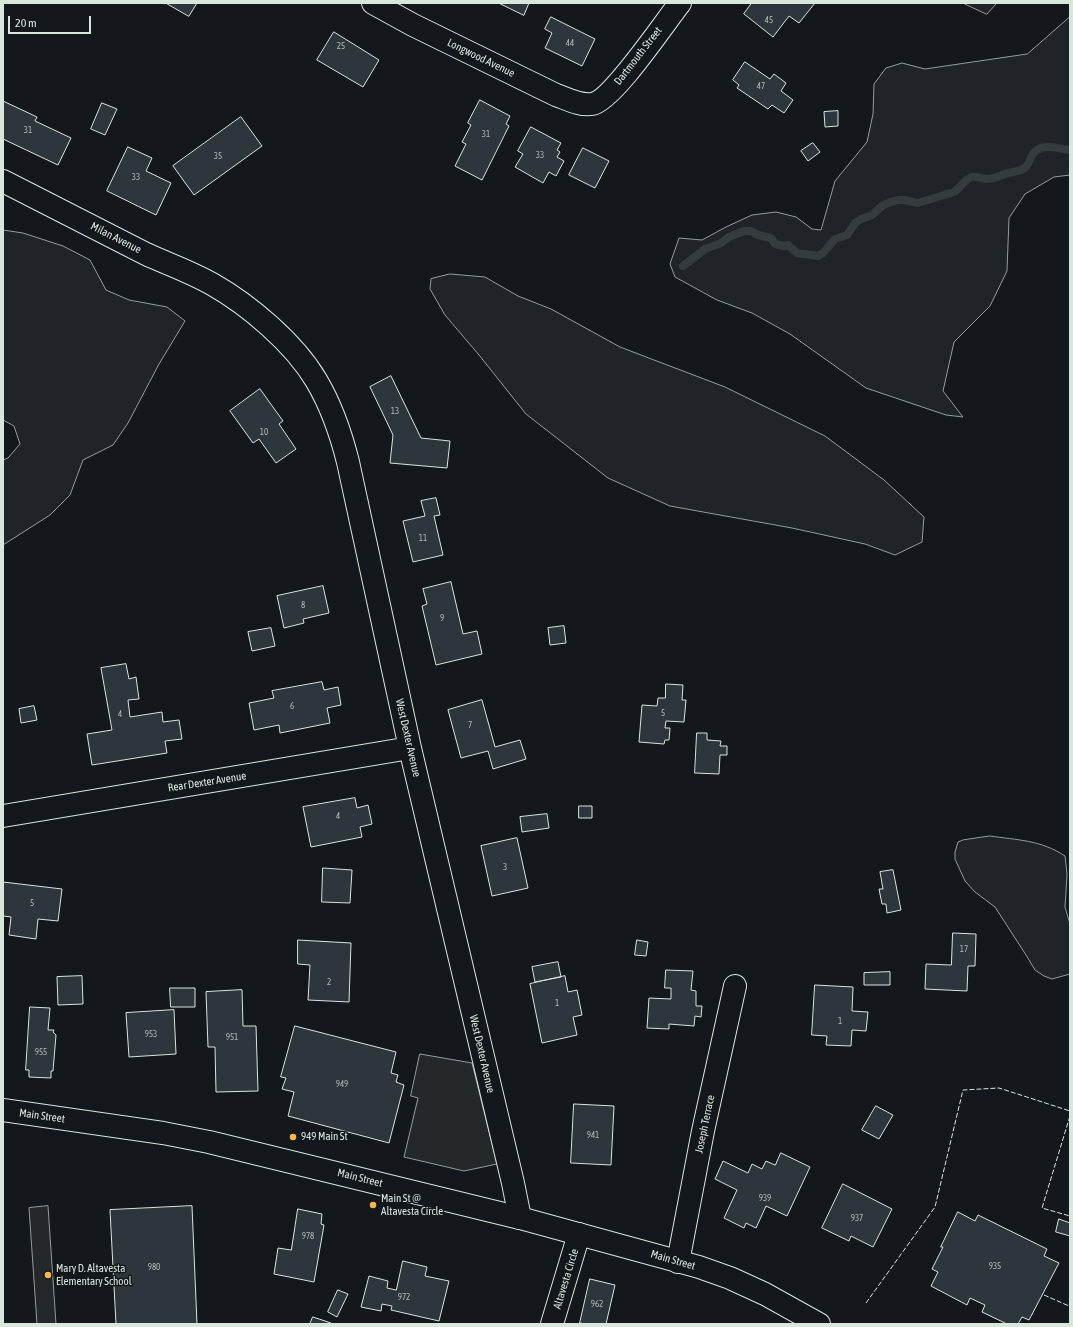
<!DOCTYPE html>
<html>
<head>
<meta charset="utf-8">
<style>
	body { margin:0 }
	#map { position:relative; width:1073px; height:1327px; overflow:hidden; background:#14181c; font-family:"Asap Condensed",sans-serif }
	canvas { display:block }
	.frame { position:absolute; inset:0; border:4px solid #d8e6dc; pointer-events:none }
	.scale { position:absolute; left:8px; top:16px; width:83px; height:18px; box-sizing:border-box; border:2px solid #d8e6dc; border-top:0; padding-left:5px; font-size:12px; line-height:14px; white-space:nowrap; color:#d8e6dc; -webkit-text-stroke:3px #14181c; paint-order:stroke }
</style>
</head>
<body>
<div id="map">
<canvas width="1073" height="1327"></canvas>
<div class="frame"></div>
<div class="scale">20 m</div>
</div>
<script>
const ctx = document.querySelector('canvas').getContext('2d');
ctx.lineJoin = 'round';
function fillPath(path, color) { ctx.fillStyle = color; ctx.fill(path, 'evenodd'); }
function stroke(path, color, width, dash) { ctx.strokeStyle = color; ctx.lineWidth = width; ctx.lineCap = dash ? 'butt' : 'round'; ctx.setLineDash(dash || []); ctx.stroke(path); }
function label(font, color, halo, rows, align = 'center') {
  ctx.font = font + ' "Asap Condensed",sans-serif'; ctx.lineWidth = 3; ctx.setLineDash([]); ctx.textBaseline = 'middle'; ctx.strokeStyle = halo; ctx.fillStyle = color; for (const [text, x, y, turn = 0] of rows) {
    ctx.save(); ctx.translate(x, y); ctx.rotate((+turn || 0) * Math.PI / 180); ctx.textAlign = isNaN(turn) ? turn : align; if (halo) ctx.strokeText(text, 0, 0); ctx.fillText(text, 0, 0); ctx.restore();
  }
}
const green = new Path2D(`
	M 963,3 L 997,3 L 987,14 Z
	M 1070,17 L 1070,175 L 1054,177 L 1025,194 L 1009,218 L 1007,271 L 990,306 L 954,342 L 943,391 L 963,417 L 946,415 L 866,388 L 790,334 L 752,313 L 717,300 L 675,277 L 670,264 L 679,238 L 702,240 L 726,227 L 752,215 L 776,212 L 796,217 L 812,229 L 821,230 L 835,181 L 867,142 L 873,114 L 874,84 L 886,68 L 902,63 L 925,69 L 1027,54 Z
	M 3,230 L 23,233 L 63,246 L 90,260 L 106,290 L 129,300 L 167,307 L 185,321 L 159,364 L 128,423 L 113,445 L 83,460 L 70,495 L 50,515 L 3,545 L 3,460 L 8,458 L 20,444 L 14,426 L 3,420 Z
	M 450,274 L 485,277 L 518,296 L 551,309 L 620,347 L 725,387 L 825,436 L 884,480 L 924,517 L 922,542 L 895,555 L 865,544 L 792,528 L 670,506 L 608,478 L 526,414 L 479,355 L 445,315 L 430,289 L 431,279 Z
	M 990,836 C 1017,840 1041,840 1065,856 L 1067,874 L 1065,907 L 1070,924 L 1070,974 L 1052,979 L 1044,976 L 1035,970 L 1026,955 L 995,907 L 975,892 L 965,881 L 955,859 L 955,852 L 958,842 L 963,840 Z`);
fillPath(green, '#202428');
stroke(green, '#939e99', 1);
const parking = new Path2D(`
	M 420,1054 L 472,1063 L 497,1164 L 464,1171 L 404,1157 L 418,1098 L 411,1096 Z
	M 48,1206 L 56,1324 L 37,1324 L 29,1208 Z`);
fillPath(parking, '#24282b');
stroke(parking, '#939e99', 1);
stroke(new Path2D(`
	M 683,266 L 705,249 L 721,243 L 729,237 L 744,231 L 751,231 L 758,235 L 771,238 L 775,244 L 784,246 L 788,245 L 797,253 L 818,256 L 823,253 L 835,239 L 847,235 L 855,223 L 861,219 L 872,215 L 882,206 L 888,203 L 898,200 L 904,200 L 918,203 L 954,192 C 960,188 966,178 972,177 C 977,176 982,179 987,179 C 994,179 999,176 1005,174 C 1011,172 1017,172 1023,169 C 1031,165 1029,154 1037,150 C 1047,144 1059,149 1070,150`), '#363b3e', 8);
const building = new Path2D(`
	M 166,3 L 197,3 L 189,16 Z
	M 499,3 L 529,3 L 524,15 Z
	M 752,3 L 815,3 L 799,23 L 789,16 L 773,37 L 744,14 Z
	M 551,17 L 595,39 L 582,66 L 545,48 L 552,33 L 545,29 Z
	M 334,32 L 379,60 L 363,87 L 317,60 Z
	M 745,62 L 770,79 L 774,74 L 786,83 L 781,91 L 793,100 L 784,113 L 772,105 L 768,109 L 737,88 L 739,85 L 733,80 Z
	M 480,100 L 510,116 L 506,124 L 509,126 L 482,180 L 455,166 L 466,144 L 462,142 L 471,125 L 468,123 Z
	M 3,101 L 37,117 L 35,121 L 71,138 L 58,165 L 3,139 Z
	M 102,103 L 117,109 L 105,135 L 91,129 Z
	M 838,111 L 838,126 L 825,127 L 824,112 Z
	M 241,117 L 262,146 L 194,195 L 173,166 Z
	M 531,127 L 561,143 L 557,150 L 560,152 L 557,157 L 564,161 L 556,176 L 549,172 L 543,183 L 515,167 L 523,154 L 518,151 Z
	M 813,143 L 820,152 L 808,161 L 801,151 Z
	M 128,147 L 152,158 L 146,171 L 171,183 L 156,215 L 107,191 Z
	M 583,148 L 609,161 L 595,188 L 569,175 Z
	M 391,376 L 421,438 L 450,441 L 447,468 L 390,463 L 393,435 L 370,387 Z
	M 260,389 L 283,421 L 279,424 L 296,449 L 276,463 L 259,439 L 253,443 L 230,411 Z
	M 436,498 L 440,515 L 434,516 L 443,555 L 413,562 L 403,521 L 425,516 L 421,501 Z
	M 451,582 L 463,634 L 477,631 L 482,654 L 436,665 L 422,606 L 427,604 L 423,589 Z
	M 323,586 L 329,613 L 303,619 L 304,623 L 284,628 L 277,596 Z
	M 564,626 L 566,643 L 550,645 L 548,628 Z
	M 271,628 L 275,646 L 252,651 L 248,632 Z
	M 126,664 L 129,679 L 136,677 L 139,699 L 128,700 L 130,717 L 162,712 L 163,722 L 179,720 L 182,739 L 165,741 L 167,753 L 92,765 L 87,734 L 112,730 L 101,668 Z
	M 322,682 L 324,690 L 338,687 L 341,705 L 327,708 L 330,723 L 280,733 L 279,725 L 254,730 L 249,703 L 274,698 L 272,691 Z
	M 666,684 L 683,685 L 682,700 L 686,700 L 684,722 L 666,721 L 665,728 L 670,728 L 669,740 L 665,740 L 664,744 L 639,742 L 642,705 L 657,706 L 658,698 L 665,698 Z
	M 482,700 L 495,747 L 520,740 L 526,759 L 493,769 L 488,751 L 461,758 L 448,710 Z
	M 34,706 L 37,720 L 21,723 L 19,709 Z
	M 697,733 L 707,733 L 707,740 L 721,741 L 720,746 L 727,746 L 727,755 L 720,755 L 719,774 L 695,773 Z
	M 355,798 L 357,808 L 368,805 L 372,824 L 360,827 L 362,837 L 311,847 L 303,807 Z
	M 579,806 L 592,806 L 592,818 L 579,818 Z
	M 547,814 L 549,828 L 522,832 L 520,817 Z
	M 517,838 L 528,888 L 492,896 L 481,846 Z
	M 323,868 L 352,870 L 350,903 L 322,902 Z
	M 893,870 L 901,910 L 887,913 L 886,904 L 882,904 L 879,889 L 883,889 L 880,872 Z
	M 3,882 L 62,889 L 58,921 L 38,919 L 36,939 L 9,935 L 11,917 L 3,916 Z
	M 953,933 L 976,934 L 975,966 L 968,966 L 967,991 L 925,989 L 926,964 L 951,965 Z
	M 298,940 L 351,943 L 349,1002 L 308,1000 L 310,965 L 298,964 Z
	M 637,940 L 648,942 L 646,956 L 635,955 Z
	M 558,962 L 561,977 L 535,982 L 532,967 Z
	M 666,970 L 693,971 L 691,990 L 696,991 L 696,1006 L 702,1006 L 701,1017 L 695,1016 L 694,1026 L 669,1024 L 669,1029 L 647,1028 L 649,998 L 671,999 L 671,988 L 665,988 Z
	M 890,972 L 890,985 L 864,985 L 864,973 Z
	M 82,976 L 83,1004 L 58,1005 L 57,977 Z
	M 565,976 L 568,992 L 577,990 L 582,1015 L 573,1017 L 577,1035 L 542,1043 L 530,984 Z
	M 815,985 L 853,987 L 852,1011 L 868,1012 L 866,1031 L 852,1030 L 851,1046 L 826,1045 L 827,1036 L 812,1035 Z
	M 170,988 L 195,988 L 195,1007 L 171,1007 Z
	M 242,990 L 243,1026 L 256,1026 L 258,1091 L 216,1092 L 215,1047 L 208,1047 L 206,992 Z
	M 30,1007 L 50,1008 L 48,1030 L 54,1030 L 53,1032 L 56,1035 L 53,1071 L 51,1071 L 51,1078 L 29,1077 L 29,1070 L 26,1070 Z
	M 174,1010 L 176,1054 L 129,1057 L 126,1013 Z
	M 295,1026 L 396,1052 L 391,1073 L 398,1075 L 396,1082 L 404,1085 L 389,1143 L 288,1116 L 294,1092 L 282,1089 L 286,1078 L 281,1077 Z
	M 574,1104 L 614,1106 L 611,1165 L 571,1163 Z
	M 876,1106 L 893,1115 L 879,1139 L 862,1130 Z
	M 781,1153 L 810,1167 L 787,1216 L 766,1206 L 756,1228 L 746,1223 L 744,1228 L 724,1218 L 737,1190 L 715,1179 L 723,1161 L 748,1173 L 752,1164 L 762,1169 L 766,1161 L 775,1165 Z
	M 843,1184 L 892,1209 L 873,1247 L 851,1236 L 849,1241 L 822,1228 Z
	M 192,1206 L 197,1324 L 116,1324 L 110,1210 Z
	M 298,1209 L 322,1214 L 321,1224 L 324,1225 L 314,1282 L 274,1274 L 278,1248 L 291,1250 Z
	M 958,1212 L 975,1221 L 978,1215 L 1047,1249 L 1044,1256 L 1059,1263 L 1029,1320 L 1022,1317 L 1018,1324 L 1007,1324 L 982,1312 L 985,1305 L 970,1298 L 967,1305 L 931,1286 L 938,1272 L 932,1269 L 943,1247 L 941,1247 Z
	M 1059,1219 L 1070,1223 L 1070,1236 L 1056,1232 Z
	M 403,1261 L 427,1267 L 425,1276 L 449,1281 L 439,1321 L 391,1310 L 392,1306 L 382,1304 L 381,1311 L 361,1307 L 369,1276 L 388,1281 L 387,1288 L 396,1290 Z
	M 590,1279 L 615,1285 L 606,1324 L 586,1324 L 580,1323 Z
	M 338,1290 L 348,1294 L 337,1317 L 328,1312 Z
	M 313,1317 L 331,1323 L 331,1324 L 310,1324 Z`);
fillPath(building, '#2c363c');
stroke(building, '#d8e6dc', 1);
const minor = new Path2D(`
	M 373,3 L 413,25 L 556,95 C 568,99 579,106 592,104 C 612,101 665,22 680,3
	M 3,181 C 51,205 98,230 146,254 C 168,264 191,272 212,284 C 249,305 294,343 316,380 C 331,405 341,434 348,462 L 410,748 L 513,1183 L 520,1218
	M 3,816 L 410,748
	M 678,1262 L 703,1131 L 735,986
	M 552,1324 L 579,1234`);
const secondary = new Path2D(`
	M 3,1110 L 163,1133 L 209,1142 L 520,1218 L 699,1267 L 730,1278 L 765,1294 L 819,1324`);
stroke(minor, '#d8e6dc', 24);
stroke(secondary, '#d8e6dc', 24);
stroke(minor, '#14181c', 22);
stroke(secondary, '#14181c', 22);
stroke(new Path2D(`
	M 1070,1116 L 1042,1208 L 1070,1216
	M 1044,1295 L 1069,1306 L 1070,1301
	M 866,1303 L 935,1207 L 963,1090 L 999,1088 L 1070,1111`), '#d8e6dc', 1, [5, 2]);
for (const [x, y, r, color] of [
	[293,1137,4,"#ffb74d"],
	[373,1205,4,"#ffb74d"],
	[48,1275,4,"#ffb74d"]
]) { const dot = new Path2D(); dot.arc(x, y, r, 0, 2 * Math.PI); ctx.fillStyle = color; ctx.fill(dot); stroke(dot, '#14181c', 1.5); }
label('9px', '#adbab4', null, [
	["45",769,20],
	["44",570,43],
	["25",341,46],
	["47",761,86],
	["31",28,130],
	["31",486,134],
	["33",540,155],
	["35",218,156],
	["33",136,177],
	["13",395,411],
	["10",264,432],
	["11",423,538],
	["8",303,605],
	["9",442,618],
	["6",292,706],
	["5",663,713],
	["4",120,714],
	["7",470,725],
	["4",338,816],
	["3",505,867],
	["5",32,903],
	["17",964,949],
	["2",329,982],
	["1",557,1003],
	["1",840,1021],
	["953",151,1034],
	["951",232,1037],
	["955",41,1052],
	["949",342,1084],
	["941",593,1135],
	["939",765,1198],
	["937",857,1218],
	["978",308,1236],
	["935",995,1266],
	["980",154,1267],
	["972",404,1297],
	["962",597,1304]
]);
label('11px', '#d8e6dc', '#14181c', [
	["Dartmouth Street",638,56,-52],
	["Longwood Avenue",481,58,26],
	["Milan Avenue",116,238,27],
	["West Dexter Avenue",408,738,77],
	["Rear Dexter Avenue",207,782,-9],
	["West Dexter Avenue",482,1054,77],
	["Main Street",42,1116,8],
	["Joseph Terrace",705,1124,-78],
	["Main Street",360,1178,14],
	["Main Street",673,1260,16],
	["Altavesta Circle",566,1279,-73]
]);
label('11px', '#d8e6dc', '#14181c', [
	["949 Main St",301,1137],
	["Main St @",381,1199],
	["Altavesta Circle",381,1212],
	["Mary D. Altavesta",56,1269],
	["Elementary School",56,1282]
], 'left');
</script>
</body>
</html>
